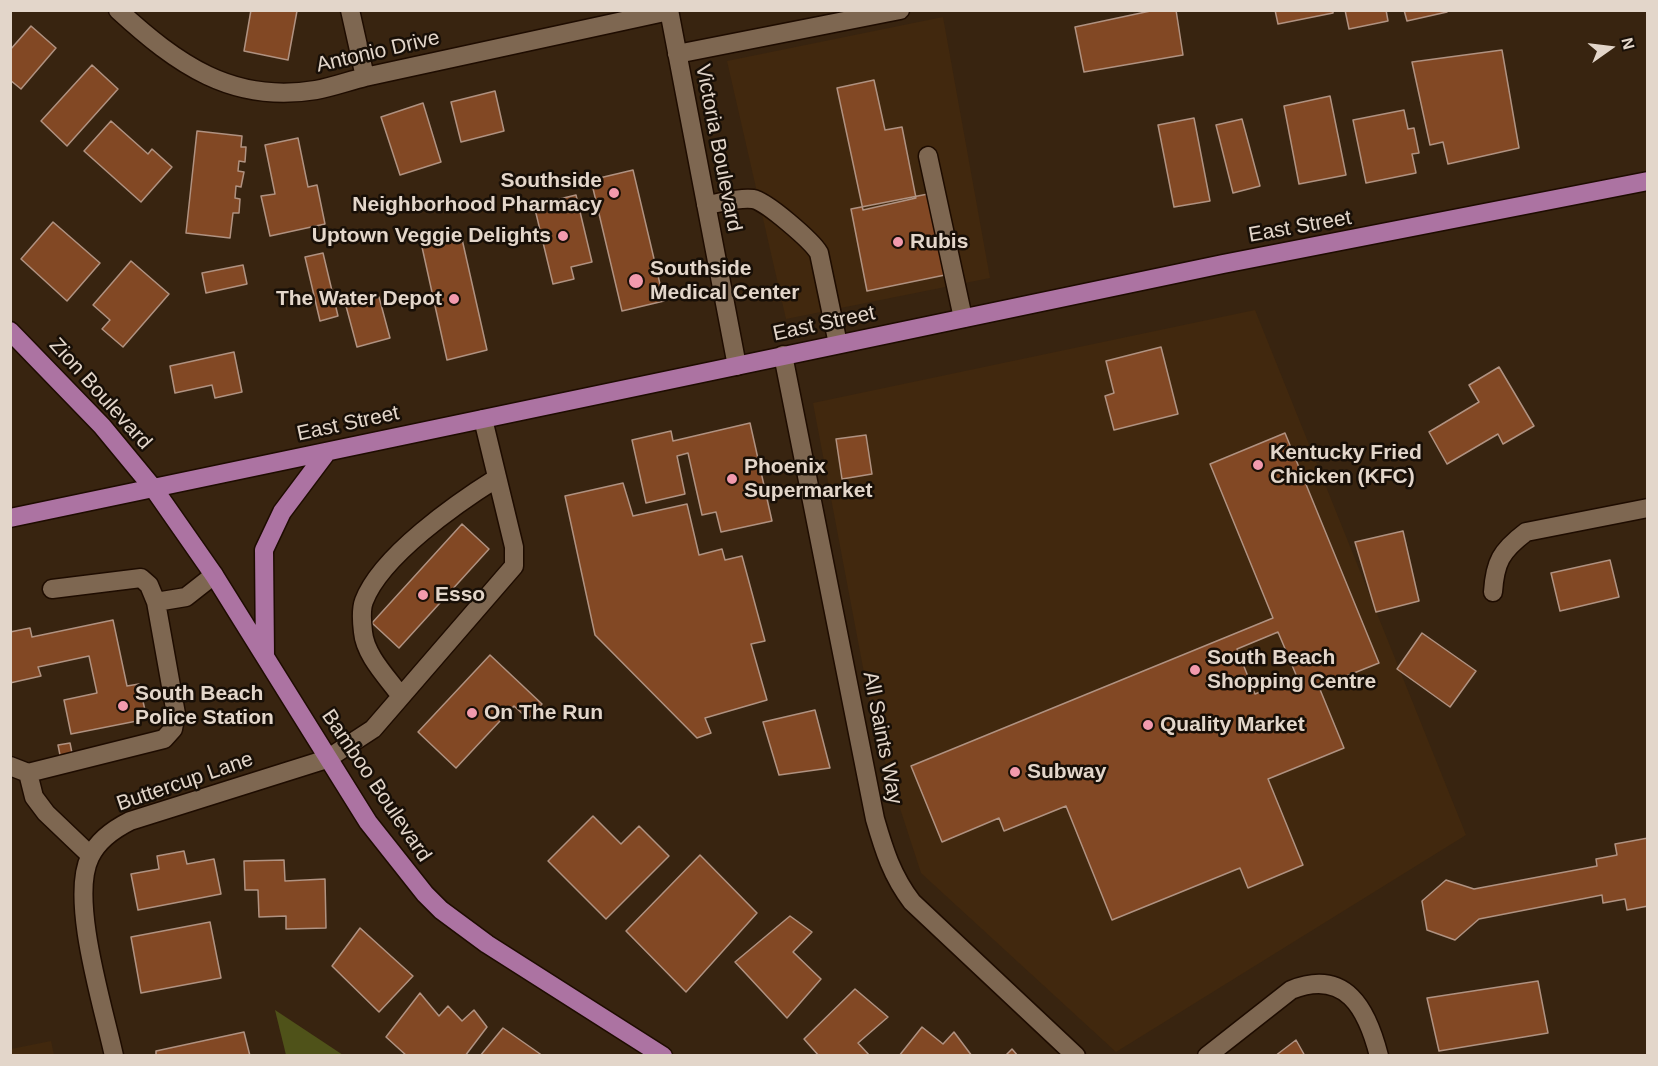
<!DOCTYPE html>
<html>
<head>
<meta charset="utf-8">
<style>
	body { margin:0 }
	#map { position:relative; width:1658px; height:1066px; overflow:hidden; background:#382410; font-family:Helvetica,sans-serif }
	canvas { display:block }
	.frame { position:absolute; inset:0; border:12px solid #e3d6ca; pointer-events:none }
	.north { position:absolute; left:1580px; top:18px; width:60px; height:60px; -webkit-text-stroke:4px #180f07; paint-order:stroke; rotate:76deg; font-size:16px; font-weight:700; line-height:24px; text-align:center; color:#e3d6ca }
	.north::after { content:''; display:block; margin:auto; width:21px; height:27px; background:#e3d6ca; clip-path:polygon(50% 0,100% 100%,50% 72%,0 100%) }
</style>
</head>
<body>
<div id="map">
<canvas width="1658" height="1066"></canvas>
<div class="frame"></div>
<div class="north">N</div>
</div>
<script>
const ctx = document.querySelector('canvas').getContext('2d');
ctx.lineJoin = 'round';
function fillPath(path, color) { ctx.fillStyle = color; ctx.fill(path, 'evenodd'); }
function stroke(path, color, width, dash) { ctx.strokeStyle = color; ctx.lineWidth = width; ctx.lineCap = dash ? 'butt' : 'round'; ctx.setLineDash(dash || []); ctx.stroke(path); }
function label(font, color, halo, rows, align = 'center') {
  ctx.font = font + ' Helvetica,sans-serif'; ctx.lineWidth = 5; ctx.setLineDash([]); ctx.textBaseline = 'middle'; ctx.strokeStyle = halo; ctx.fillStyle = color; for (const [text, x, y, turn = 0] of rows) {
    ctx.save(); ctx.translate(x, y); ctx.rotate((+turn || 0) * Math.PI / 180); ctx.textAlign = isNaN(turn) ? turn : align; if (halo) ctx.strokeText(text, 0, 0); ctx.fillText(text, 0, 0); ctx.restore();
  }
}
fillPath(new Path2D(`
	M 943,17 L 990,278 L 786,319 L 727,61 Z
	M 1255,310 L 1466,835 L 1116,1052 L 921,873 L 875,731 L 813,403 Z
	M 51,1041 L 54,1055 L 11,1055 L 11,1049 Z`), '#41280e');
fillPath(new Path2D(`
	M 275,1010 L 343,1055 L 286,1055 Z`), '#4f5219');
const building = new Path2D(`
	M 251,10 L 297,11 L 288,60 L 244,51 Z
	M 1155,10 L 1176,10 L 1183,55 L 1084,72 L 1075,27 Z
	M 1275,10 L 1333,10 L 1333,13 L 1278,24 Z
	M 1345,10 L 1386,10 L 1388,21 L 1349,29 Z
	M 1404,10 L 1447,10 L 1447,12 L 1407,21 Z
	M 31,26 L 56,48 L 21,89 L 10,80 L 10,50 Z
	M 1502,50 L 1519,148 L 1448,164 L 1443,142 L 1430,145 L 1412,62 Z
	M 92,65 L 118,89 L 67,146 L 41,121 Z
	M 874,80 L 885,130 L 902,127 L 916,198 L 863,210 L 837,88 Z
	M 495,91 L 504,131 L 461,142 L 451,102 Z
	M 1330,96 L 1346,175 L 1299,184 L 1284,106 Z
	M 423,103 L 441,162 L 400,175 L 381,117 Z
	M 1404,110 L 1408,129 L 1414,128 L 1419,153 L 1412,154 L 1416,173 L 1366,183 L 1353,120 Z
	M 1194,118 L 1210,201 L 1174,207 L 1158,125 Z
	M 1242,119 L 1260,186 L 1233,193 L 1216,125 Z
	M 111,121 L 148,154 L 152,149 L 172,167 L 141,202 L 84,151 Z
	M 197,131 L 242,136 L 241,147 L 246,147 L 245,162 L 239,161 L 238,171 L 244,172 L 241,187 L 236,186 L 235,198 L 240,199 L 239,213 L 233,213 L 230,238 L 186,233 Z
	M 298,138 L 308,187 L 317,185 L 325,224 L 270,236 L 261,196 L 275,194 L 265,145 Z
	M 633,170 L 664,301 L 622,311 L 591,180 Z
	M 928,194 L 945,275 L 867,291 L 851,209 Z
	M 576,195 L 592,262 L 571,267 L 574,279 L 553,284 L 534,205 Z
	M 53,222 L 100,263 L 67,301 L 21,259 Z
	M 462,239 L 487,350 L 447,360 L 422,247 Z
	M 323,253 L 338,316 L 320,321 L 305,257 Z
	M 131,261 L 169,294 L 123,347 L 102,329 L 110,320 L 93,305 Z
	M 243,265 L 247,284 L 206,293 L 202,273 Z
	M 379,297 L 390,338 L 357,347 L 346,306 Z
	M 1161,347 L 1178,414 L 1114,430 L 1105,396 L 1114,393 L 1106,361 Z
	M 234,352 L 242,392 L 215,398 L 212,385 L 175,393 L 170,366 Z
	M 1499,367 L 1534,426 L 1503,444 L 1498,434 L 1447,464 L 1429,432 L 1479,402 L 1469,385 Z
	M 750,423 L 772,521 L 721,532 L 716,512 L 702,515 L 688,453 L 677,456 L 685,494 L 646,503 L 632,440 L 671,431 L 673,441 Z
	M 1285,433 L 1379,663 L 1319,687 L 1344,748 L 1268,779 L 1303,865 L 1248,888 L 1240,868 L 1112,920 L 1066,806 L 1004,831 L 999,818 L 942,842 L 911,766 L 1273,618 L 1210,464 ZM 1278,632 L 1297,677 L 1255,694 L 1237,649 Z
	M 866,435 L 872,474 L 842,479 L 836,439 Z
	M 623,483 L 633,516 L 687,504 L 699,555 L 722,549 L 725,560 L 742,556 L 765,641 L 751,644 L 767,700 L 705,718 L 711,733 L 697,738 L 595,635 L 565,496 Z
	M 462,524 L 489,549 L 399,648 L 372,623 Z
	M 1403,531 L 1419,601 L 1376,612 L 1355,542 Z
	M 1610,560 L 1619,597 L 1560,611 L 1551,573 Z
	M 113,620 L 127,686 L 139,684 L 147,719 L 71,734 L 64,700 L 97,693 L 89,656 L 38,667 L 41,676 L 10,683 L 10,632 L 30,628 L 32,637 Z
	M 1422,633 L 1476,671 L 1450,707 L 1397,669 Z
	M 490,655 L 542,704 L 528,719 L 514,706 L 456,768 L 418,732 Z
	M 815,710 L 830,768 L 779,775 L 763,722 Z
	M 70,743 L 73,758 L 61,760 L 58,745 Z
	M 593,816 L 621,844 L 639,826 L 669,856 L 606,919 L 548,861 Z
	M 1648,838 L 1648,906 L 1627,910 L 1625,899 L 1603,903 L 1602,895 L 1479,919 L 1455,940 L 1427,930 L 1422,901 L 1446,880 L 1474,889 L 1597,866 L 1596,859 L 1617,855 L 1615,844 Z
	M 184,851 L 187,864 L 214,859 L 221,894 L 138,910 L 131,874 L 159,869 L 157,856 Z
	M 700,855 L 757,913 L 686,992 L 626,931 Z
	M 284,860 L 285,881 L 325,879 L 326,928 L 286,929 L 286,916 L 259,917 L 258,890 L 245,890 L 244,861 Z
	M 790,916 L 812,932 L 793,952 L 821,979 L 787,1018 L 735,962 Z
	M 210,922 L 221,978 L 141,993 L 131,937 Z
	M 360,928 L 413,976 L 379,1012 L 332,966 Z
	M 1538,981 L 1548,1033 L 1439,1051 L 1427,998 Z
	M 855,989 L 888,1017 L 858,1043 L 870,1056 L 819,1056 L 804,1039 Z
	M 420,993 L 439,1016 L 448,1006 L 462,1021 L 474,1010 L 487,1027 L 465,1056 L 407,1056 L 386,1037 Z
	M 922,1027 L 943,1044 L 954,1032 L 972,1056 L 899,1056 Z
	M 503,1028 L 543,1056 L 480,1056 Z
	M 244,1032 L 250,1056 L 156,1056 L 156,1051 Z
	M 1296,1040 L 1305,1056 L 1275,1056 Z
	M 1012,1049 L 1018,1056 L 1005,1056 Z`);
fillPath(building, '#824824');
stroke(building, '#b09281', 1.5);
const minor = new Path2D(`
	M 118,10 C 177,64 232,104 316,90 C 332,87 349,81 365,77 L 669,11
	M 350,10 L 365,77
	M 669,10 L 737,366
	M 677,54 L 900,10
	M 928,156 L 963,318
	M 706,205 C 721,203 738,197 753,199 C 766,201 812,241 819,253 L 838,344
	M 783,355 L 875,819 C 884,850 892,876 912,902 L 1076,1056
	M 1493,592 C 1495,562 1501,551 1526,532 L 1648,508
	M 156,602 L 186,597 L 214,575
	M 400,695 C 387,677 365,655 363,632 C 362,624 361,609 364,601 C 381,556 457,503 497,478
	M 10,766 L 28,773 L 164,739 L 173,729 L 176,714 L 156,602 L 149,585 L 141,578 L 52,589
	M 28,773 L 34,797 L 46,813 L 90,855
	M 114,1056 C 104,1009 69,899 90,857 C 98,840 114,829 130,821 L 327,759 L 373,729 L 514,566 L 514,547 L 483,419
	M 1207,1056 L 1291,990 C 1346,968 1367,1009 1379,1056`);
const major = new Path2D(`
	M 10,331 L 102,426 L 154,489 L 214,575 L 368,822 L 425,894 L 441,910 L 487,944 L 663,1056
	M 10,518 L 1223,264 L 1648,181
	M 265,656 L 264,550 L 282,512 L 327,452`);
stroke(minor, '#1e0c00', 21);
stroke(major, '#1e0c00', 21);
stroke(minor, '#7e6751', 18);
stroke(major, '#ac73a2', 18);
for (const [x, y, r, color] of [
	[614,193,6,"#f29aad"],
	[563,236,6,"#f29aad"],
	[898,242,6,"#f29aad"],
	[636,281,8,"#f29aad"],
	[454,299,6,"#f29aad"],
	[1258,465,6,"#f29aad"],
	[732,479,6,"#f29aad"],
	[423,595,6,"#f29aad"],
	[1195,670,6,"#f29aad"],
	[123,706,6,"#f29aad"],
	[472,713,6,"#f29aad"],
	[1148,725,6,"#f29aad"],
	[1015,772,6,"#f29aad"]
]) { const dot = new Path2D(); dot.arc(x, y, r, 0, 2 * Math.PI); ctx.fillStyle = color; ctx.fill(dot); stroke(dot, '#180f07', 2); }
label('21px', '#e3d6ca', '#180f07', [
	["Antonio Drive",378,52,-13],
	["Victoria Boulevard",718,148,79],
	["East Street",1300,227,-10],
	["East Street",824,324,-12],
	["Zion Boulevard",100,394,48],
	["East Street",348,424,-12],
	["All Saints Way",882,738,79],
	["Buttercup Lane",185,782,-19],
	["Bamboo Boulevard",376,786,56]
]);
label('bold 21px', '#e3d6ca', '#180f07', [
	["Southside",602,181,"right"],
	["Neighborhood Pharmacy",602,205,"right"],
	["Uptown Veggie Delights",551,236,"right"],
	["Rubis",910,242],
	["Southside",650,269],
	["Medical Center",650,293],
	["The Water Depot",442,299,"right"],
	["Kentucky Fried",1270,453],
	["Chicken (KFC)",1270,477],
	["Phoenix",744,467],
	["Supermarket",744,491],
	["Esso",435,595],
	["South Beach",1207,658],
	["Shopping Centre",1207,682],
	["South Beach",135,694],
	["Police Station",135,718],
	["On The Run",484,713],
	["Quality Market",1160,725],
	["Subway",1027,772]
], 'left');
</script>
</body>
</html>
